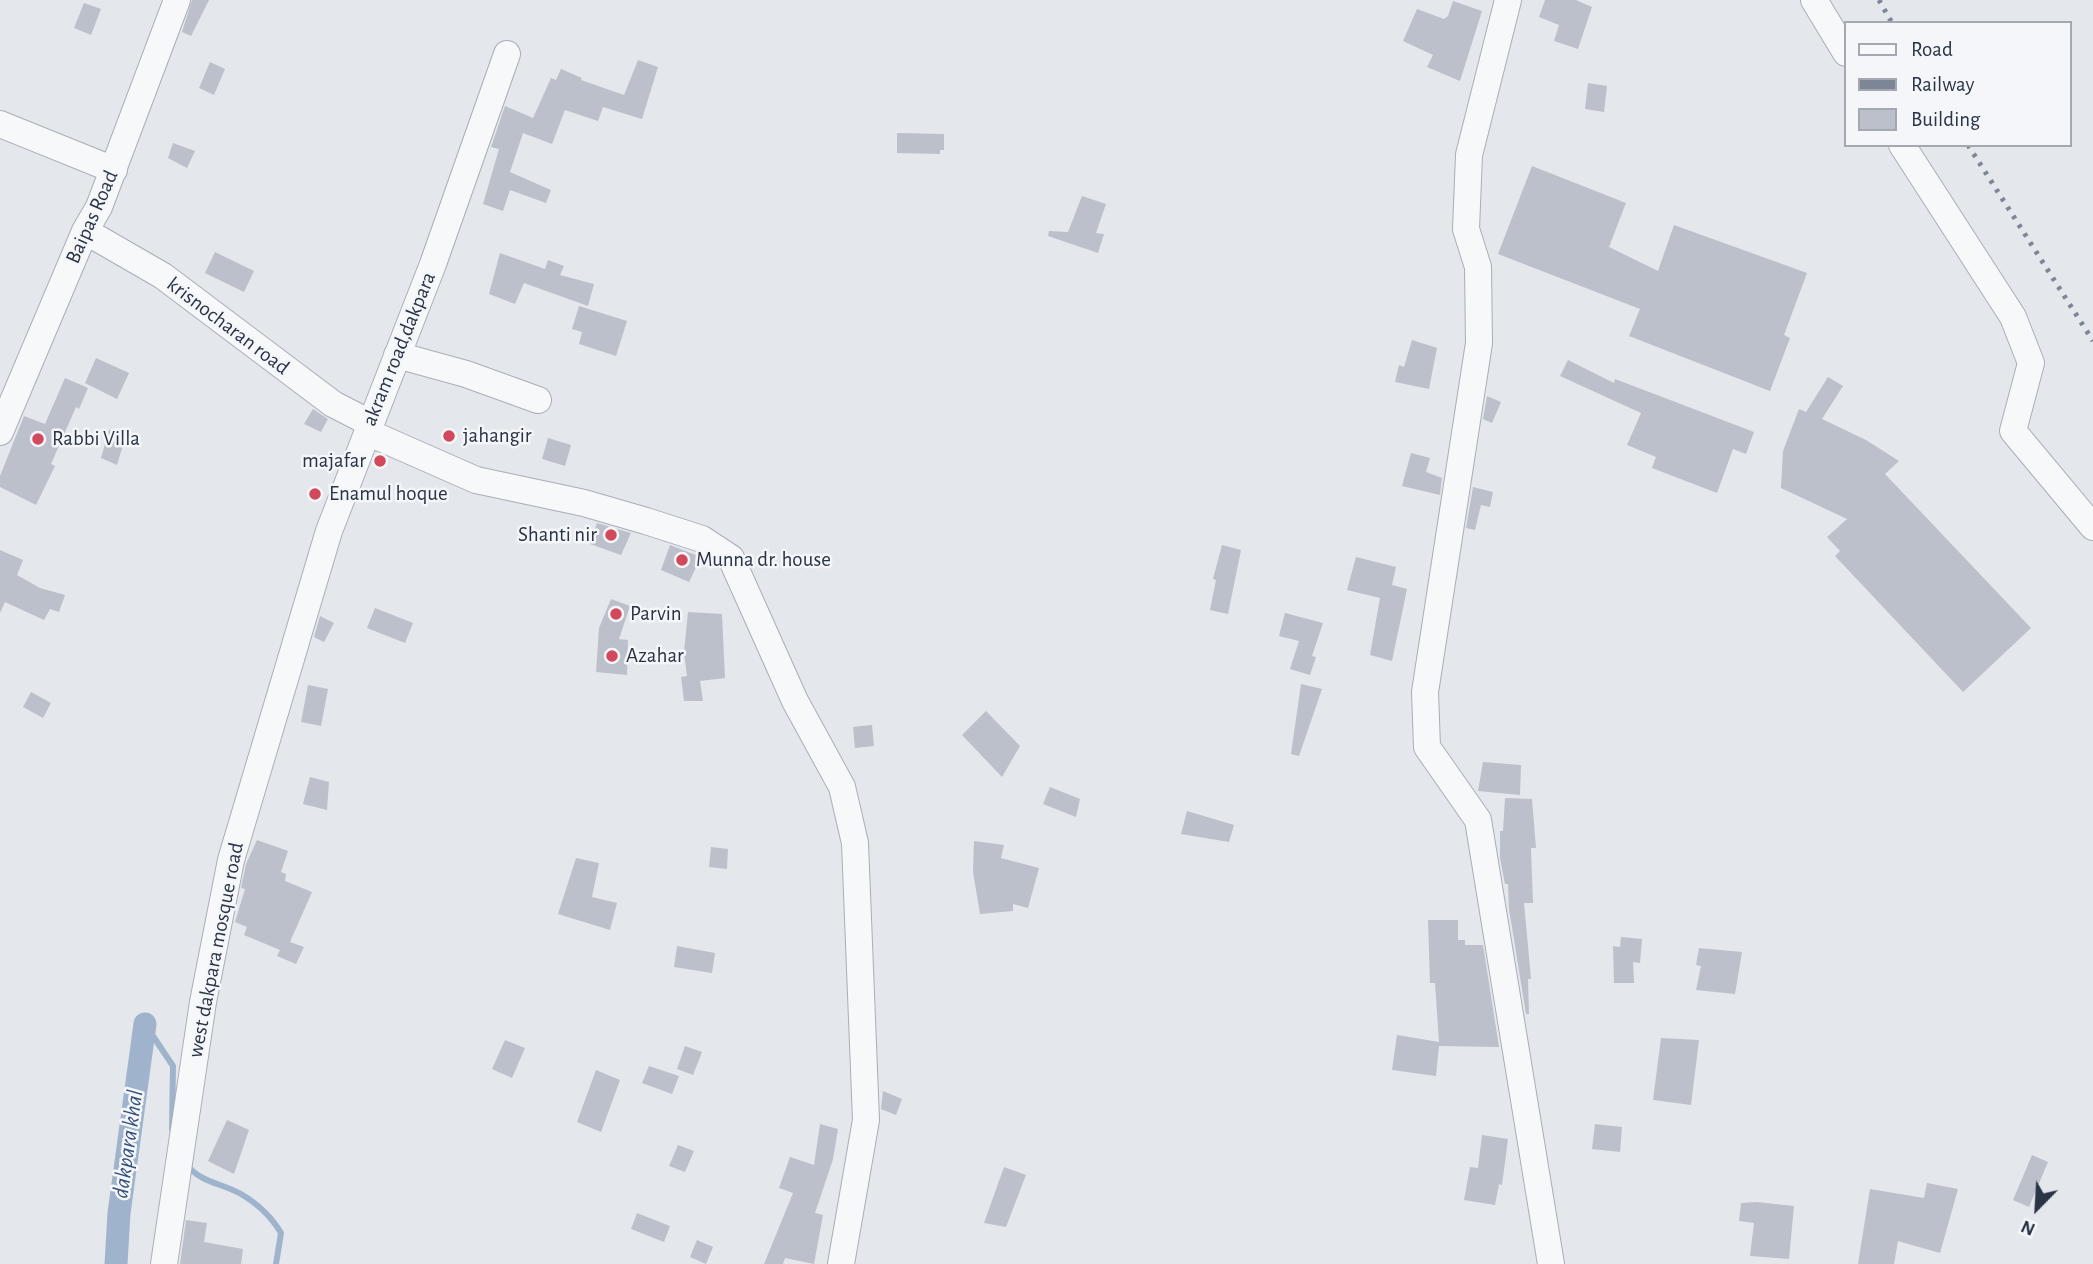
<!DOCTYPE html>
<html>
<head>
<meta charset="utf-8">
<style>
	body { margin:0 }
	#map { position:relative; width:2093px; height:1264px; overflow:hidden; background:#e4e7ec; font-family:"Alegreya Sans",sans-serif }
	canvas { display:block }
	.legend { position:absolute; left:1844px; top:21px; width:228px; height:126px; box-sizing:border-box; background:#f4f6f9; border:2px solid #a4a8b1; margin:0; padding:9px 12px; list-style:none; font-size:21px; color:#2b3445 }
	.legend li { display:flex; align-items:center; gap:14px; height:35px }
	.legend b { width:35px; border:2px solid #a4a8b1 }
	.north { position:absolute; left:2002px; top:1173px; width:70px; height:70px; -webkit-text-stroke:5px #f4f6f9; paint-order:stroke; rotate:204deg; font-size:19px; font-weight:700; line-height:28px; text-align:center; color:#2b3445 }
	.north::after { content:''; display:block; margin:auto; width:24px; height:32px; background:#2b3445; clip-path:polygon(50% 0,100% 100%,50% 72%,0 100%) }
</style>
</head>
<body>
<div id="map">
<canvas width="2093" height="1264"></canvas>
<ul class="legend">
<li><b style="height:9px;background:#f7f8fa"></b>Road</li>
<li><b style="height:9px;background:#7d8696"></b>Railway</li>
<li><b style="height:19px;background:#bbc0ca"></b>Building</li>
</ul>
<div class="north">N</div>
</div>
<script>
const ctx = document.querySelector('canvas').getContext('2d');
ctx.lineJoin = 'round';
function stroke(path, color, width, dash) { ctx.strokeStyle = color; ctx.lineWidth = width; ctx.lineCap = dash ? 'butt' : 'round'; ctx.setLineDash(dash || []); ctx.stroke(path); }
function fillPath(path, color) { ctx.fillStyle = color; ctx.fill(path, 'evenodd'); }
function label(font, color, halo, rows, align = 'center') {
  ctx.font = font + ' "Alegreya Sans",sans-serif'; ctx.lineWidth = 5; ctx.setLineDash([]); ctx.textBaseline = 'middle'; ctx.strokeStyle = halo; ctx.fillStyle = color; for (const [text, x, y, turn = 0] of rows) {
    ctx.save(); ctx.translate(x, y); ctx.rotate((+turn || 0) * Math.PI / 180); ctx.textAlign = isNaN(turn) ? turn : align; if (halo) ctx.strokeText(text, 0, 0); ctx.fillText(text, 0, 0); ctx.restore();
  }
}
stroke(new Path2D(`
	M 145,1024 L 173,1066 L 172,1129
	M 187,1165 C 201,1183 222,1183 241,1194 C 258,1204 271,1216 281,1233 L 276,1264`), '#9fb4cc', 6);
stroke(new Path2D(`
	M 116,1264 L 119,1213 L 145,1024`), '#9fb4cc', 23);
fillPath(new Path2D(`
	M 192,0 L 209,0 L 191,36 L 182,32 Z
	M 1545,0 L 1576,0 L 1592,7 L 1578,49 L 1554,41 L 1559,25 L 1539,17 Z
	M 1453,1 L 1482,11 L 1460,81 L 1427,67 L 1433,55 L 1403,41 L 1417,9 L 1444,19 L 1448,16 Z
	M 84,3 L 101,9 L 91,35 L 74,28 Z
	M 638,60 L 658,67 L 642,119 L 603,107 L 598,121 L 565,110 L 552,144 L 523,133 L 510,172 L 551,190 L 546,203 L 510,190 L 503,211 L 483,204 L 499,149 L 491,147 L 505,106 L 533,118 L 551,78 L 556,80 L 561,69 L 582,78 L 581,80 L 624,95 Z
	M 210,62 L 225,69 L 214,95 L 199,88 Z
	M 1588,83 L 1607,86 L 1604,112 L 1585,109 Z
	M 897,133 L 944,134 L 944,150 L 940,150 L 940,154 L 897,153 Z
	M 173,143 L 195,151 L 187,168 L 168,158 Z
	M 1532,166 L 1626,203 L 1609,247 L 1658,271 L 1674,225 L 1807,273 L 1784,335 L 1790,338 L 1770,391 L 1629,336 L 1640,309 L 1498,254 Z
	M 1082,196 L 1106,204 L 1096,233 L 1104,234 L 1098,253 L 1048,236 L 1049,231 L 1068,232 Z
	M 215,252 L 254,271 L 244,292 L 205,273 Z
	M 500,253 L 545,269 L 548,260 L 564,266 L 560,275 L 594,284 L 588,306 L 524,283 L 515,304 L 489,294 Z
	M 579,306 L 627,321 L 616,356 L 579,344 L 582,332 L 572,329 Z
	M 1412,340 L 1437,348 L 1429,389 L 1395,382 L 1399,365 L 1404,367 Z
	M 96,358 L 129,373 L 117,399 L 85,383 Z
	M 1568,360 L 1614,383 L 1615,379 L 1754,432 L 1746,454 L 1733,449 L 1717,493 L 1652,468 L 1656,457 L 1627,445 L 1641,413 L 1560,376 Z
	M 1828,377 L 1843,386 L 1822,419 L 1866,440 L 1899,461 L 1885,474 L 2031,628 L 1963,692 L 1835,556 L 1840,551 L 1827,537 L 1847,519 L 1781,488 L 1783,451 L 1799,409 L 1806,412 Z
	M 65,378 L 88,388 L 79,409 L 76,407 L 51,464 L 55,466 L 36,505 L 0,487 L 0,476 L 24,416 L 45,424 Z
	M 1487,396 L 1501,402 L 1492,423 L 1483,419 Z
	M 313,409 L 328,419 L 321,432 L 304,424 Z
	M 109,430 L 126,435 L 117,465 L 101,458 Z
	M 548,438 L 571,445 L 565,466 L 542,459 Z
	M 1411,453 L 1430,458 L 1426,472 L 1442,478 L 1440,495 L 1402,486 Z
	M 1473,487 L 1493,492 L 1490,507 L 1481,505 L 1475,530 L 1466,528 Z
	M 597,523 L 631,533 L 621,555 L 590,544 Z
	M 670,545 L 701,557 L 689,582 L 661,570 Z
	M 1222,545 L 1241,550 L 1228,614 L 1210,610 L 1216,580 L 1213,579 Z
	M 0,550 L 23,560 L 17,575 L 40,588 L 65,595 L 59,612 L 50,609 L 44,620 L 5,602 L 0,613 Z
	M 1356,557 L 1396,567 L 1392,585 L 1407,589 L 1392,661 L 1370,655 L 1380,598 L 1347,590 Z
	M 611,599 L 630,606 L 619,639 L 628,640 L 627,675 L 596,672 L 599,628 Z
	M 375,608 L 413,623 L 405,643 L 367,628 Z
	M 688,612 L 722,614 L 725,678 L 700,681 L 703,701 L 684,701 L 681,677 L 687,676 L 684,652 Z
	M 1285,613 L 1323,623 L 1312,656 L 1316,657 L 1310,675 L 1290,669 L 1299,641 L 1279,636 Z
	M 320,616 L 334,623 L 324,642 L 314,637 Z
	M 1301,684 L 1322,689 L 1299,756 L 1291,754 Z
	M 308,685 L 328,689 L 321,726 L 301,722 Z
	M 31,692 L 51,703 L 43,718 L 23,707 Z
	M 986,711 L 1020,746 L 1002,777 L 962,735 Z
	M 872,725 L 874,746 L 855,748 L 853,727 Z
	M 1483,762 L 1521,765 L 1520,795 L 1478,791 Z
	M 310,777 L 329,782 L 327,810 L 303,804 Z
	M 1050,787 L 1080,799 L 1076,817 L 1043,804 Z
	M 1505,798 L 1532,799 L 1536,848 L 1531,848 L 1533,903 L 1524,903 L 1531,979 L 1528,979 L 1529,1014 L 1526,1014 L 1509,909 L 1508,884 L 1505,884 L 1500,858 L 1500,831 L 1503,831 Z
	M 1187,811 L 1234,825 L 1229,842 L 1181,834 Z
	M 257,840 L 288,851 L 281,872 L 286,874 L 285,881 L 312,892 L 290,942 L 304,947 L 296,964 L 277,956 L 280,950 L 244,935 L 247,927 L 235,922 L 245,889 L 241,888 L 246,864 Z
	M 974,841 L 1004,845 L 1001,858 L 1039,868 L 1028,908 L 1013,904 L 1013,911 L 980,914 L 973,872 Z
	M 711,847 L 728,849 L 727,869 L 709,867 Z
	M 576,858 L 599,863 L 592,897 L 617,903 L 610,930 L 558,914 Z
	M 1428,920 L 1458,920 L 1458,940 L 1465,940 L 1465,945 L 1483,945 L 1499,1047 L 1439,1046 L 1436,1076 L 1392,1070 L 1397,1035 L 1439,1042 L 1435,983 L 1430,983 Z
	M 1621,937 L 1642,939 L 1640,963 L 1633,962 L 1634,983 L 1614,983 L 1613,946 L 1620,947 Z
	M 677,946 L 715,953 L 712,973 L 674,967 Z
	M 1699,948 L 1742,952 L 1735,994 L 1696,990 L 1701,966 L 1696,965 Z
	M 1661,1038 L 1699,1040 L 1691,1105 L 1653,1100 Z
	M 505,1040 L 525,1048 L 512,1078 L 492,1069 Z
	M 685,1046 L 702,1052 L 693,1075 L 677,1069 Z
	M 649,1066 L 679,1076 L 672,1094 L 642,1083 Z
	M 596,1070 L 620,1080 L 601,1132 L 577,1122 Z
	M 883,1091 L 902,1099 L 896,1115 L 881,1109 Z
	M 227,1120 L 249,1130 L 234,1174 L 208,1161 Z
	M 820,1124 L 838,1129 L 833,1159 L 815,1213 L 823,1215 L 814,1264 L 785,1258 L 783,1264 L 764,1264 L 793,1193 L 779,1188 L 790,1157 L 814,1165 Z
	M 1595,1124 L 1622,1127 L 1620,1152 L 1592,1149 Z
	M 1482,1135 L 1508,1139 L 1502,1185 L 1499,1184 L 1495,1205 L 1464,1200 L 1470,1167 L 1478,1168 Z
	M 678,1145 L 694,1151 L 685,1172 L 669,1166 Z
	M 2032,1155 L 2048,1162 L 2029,1207 L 2013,1200 Z
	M 1004,1167 L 1026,1175 L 1006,1227 L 984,1223 Z
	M 1927,1183 L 1958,1189 L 1940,1253 L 1898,1241 L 1894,1264 L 1858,1264 L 1870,1189 L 1924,1198 Z
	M 1756,1202 L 1794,1206 L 1789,1259 L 1750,1256 L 1754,1223 L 1739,1221 L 1741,1203 Z
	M 637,1213 L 670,1226 L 664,1242 L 631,1229 Z
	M 186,1220 L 207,1223 L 204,1242 L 243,1249 L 241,1264 L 180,1264 Z
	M 697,1240 L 713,1247 L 706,1264 L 690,1257 Z`), '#bbc0ca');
const minor = new Path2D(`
	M 1508,0 L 1469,155 L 1466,229 L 1478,267 L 1479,343 L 1425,692 L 1427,747 L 1478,820 L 1551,1264
	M 1814,0 L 1846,53
	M 0,124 L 114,170
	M 1902,145 L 2013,317 L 2031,363 L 2013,431 L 2093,527
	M 85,231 L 163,276 L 333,404 L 370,423
	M 397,355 L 466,374 L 538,400
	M 0,432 L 85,231 L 99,207 L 177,0
	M 367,432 L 476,480 L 584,503 L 646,521 L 702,539 L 731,558 L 795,701 L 842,787 L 855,843 L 866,1120 L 841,1264
	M 295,645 L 329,531 L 433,264 L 507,54
	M 164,1264 L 203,1002 L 231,860 L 296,642`);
stroke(minor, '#a9aeb7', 28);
stroke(minor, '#f7f8fa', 26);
stroke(new Path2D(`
	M 1879,0 L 1892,23
	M 1968,145 L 2093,341`), '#7d8696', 5, [3.5, 7]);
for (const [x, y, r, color] of [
	[449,436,7,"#d1495b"],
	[38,439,7,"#d1495b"],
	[380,461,7,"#d1495b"],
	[315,494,7,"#d1495b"],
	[611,535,7,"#d1495b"],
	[682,560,7,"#d1495b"],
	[616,614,7,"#d1495b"],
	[612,656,7,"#d1495b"]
]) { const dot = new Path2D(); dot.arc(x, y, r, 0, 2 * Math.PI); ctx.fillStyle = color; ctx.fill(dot); stroke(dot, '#f4f6f9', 2.5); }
label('21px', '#2b3445', '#f4f6f9', [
	["Baipas Road",92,217,-66],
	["krisnocharan road",228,326,37],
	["akram road,dakpara",399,349,-68],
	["west dakpara mosque road",216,950,-79]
]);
label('21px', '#2b3445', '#f4f6f9', [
	["jahangir",463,436],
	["Rabbi Villa",52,439],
	["majafar",366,461,"right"],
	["Enamul hoque",329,494],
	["Shanti nir",597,535,"right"],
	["Munna dr. house",696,560],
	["Parvin",630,614],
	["Azahar",626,656]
], 'left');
label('italic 23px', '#34527a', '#f4f6f9', [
	["dakpara khal",128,1144,-82]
]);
</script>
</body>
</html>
